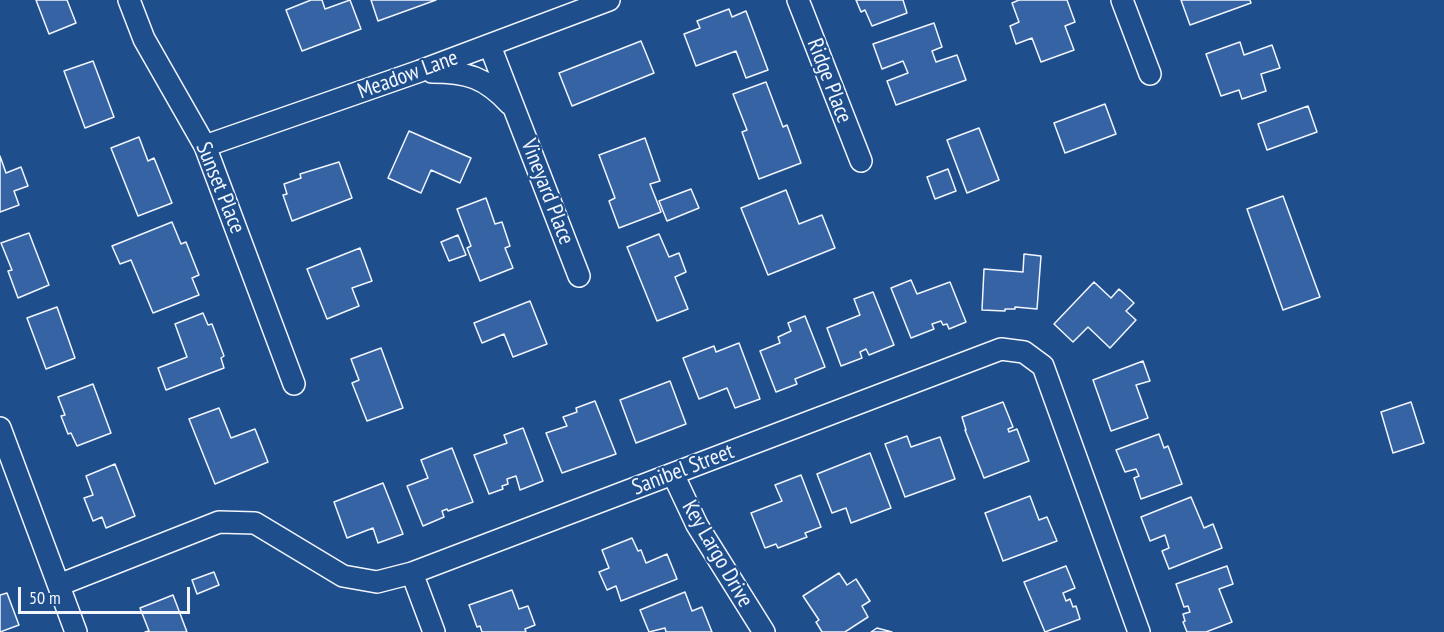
<!DOCTYPE html>
<html>
<head>
<meta charset="utf-8">
<style>
	body { margin:0 }
	#map { position:relative; width:1444px; height:632px; overflow:hidden; background:#1f4e8c; font-family:"PT Sans Narrow",sans-serif }
	canvas { display:block }
	.scale { position:absolute; left:18px; top:587px; width:172px; height:27px; box-sizing:border-box; border:3px solid #f2f6ff; border-top:0; padding-left:8px; font-size:18px; line-height:21px; white-space:nowrap; color:#f2f6ff; -webkit-text-stroke:4px #1f4e8c; paint-order:stroke }
</style>
</head>
<body>
<div id="map">
<canvas width="1444" height="632"></canvas>
<div class="scale">50 m</div>
</div>
<script>
const ctx = document.querySelector('canvas').getContext('2d');
ctx.lineJoin = 'round';
function fillPath(path, color) { ctx.fillStyle = color; ctx.fill(path, 'evenodd'); }
function stroke(path, color, width, dash) { ctx.strokeStyle = color; ctx.lineWidth = width; ctx.lineCap = dash ? 'butt' : 'round'; ctx.setLineDash(dash || []); ctx.stroke(path); }
function label(font, color, halo, rows, align = 'center') {
  ctx.font = font + ' "PT Sans Narrow",sans-serif'; ctx.lineWidth = 4.5; ctx.setLineDash([]); ctx.textBaseline = 'middle'; ctx.strokeStyle = halo; ctx.fillStyle = color; for (const [text, x, y, turn = 0] of rows) {
    ctx.save(); ctx.translate(x, y); ctx.rotate((+turn || 0) * Math.PI / 180); ctx.textAlign = isNaN(turn) ? turn : align; if (halo) ctx.strokeText(text, 0, 0); ctx.fillText(text, 0, 0); ctx.restore();
  }
}
const building = new Path2D(`
	M 36,0 L 67,0 L 76,23 L 49,34 Z
	M 311,0 L 322,0 L 325,9 L 350,0 L 361,29 L 302,51 L 286,10 Z
	M 371,0 L 436,0 L 378,21 Z
	M 856,0 L 903,0 L 907,13 L 872,26 L 865,10 L 861,12 Z
	M 1019,0 L 1067,0 L 1075,22 L 1065,26 L 1074,50 L 1041,62 L 1032,38 L 1016,44 L 1010,26 L 1019,22 L 1012,3 Z
	M 1181,0 L 1250,0 L 1251,3 L 1190,25 Z
	M 729,9 L 732,17 L 746,11 L 768,70 L 746,78 L 736,51 L 696,66 L 684,34 L 700,28 L 697,21 Z
	M 934,23 L 942,47 L 932,51 L 936,62 L 957,55 L 966,80 L 896,105 L 887,81 L 908,73 L 903,61 L 882,69 L 873,44 Z
	M 641,41 L 654,73 L 572,106 L 559,73 Z
	M 1240,42 L 1244,55 L 1272,45 L 1280,68 L 1261,74 L 1266,91 L 1242,99 L 1239,90 L 1221,96 L 1206,54 Z
	M 93,61 L 114,117 L 85,128 L 64,71 Z
	M 766,82 L 783,127 L 787,125 L 801,163 L 759,179 L 742,132 L 747,130 L 733,94 Z
	M 1105,104 L 1116,134 L 1065,153 L 1054,123 Z
	M 1308,106 L 1317,132 L 1267,150 L 1258,124 Z
	M 979,128 L 999,180 L 967,193 L 947,140 Z
	M 409,131 L 471,158 L 460,183 L 431,170 L 421,193 L 388,178 Z
	M 139,137 L 148,161 L 154,158 L 172,203 L 138,216 L 111,148 Z
	M 645,138 L 660,181 L 650,184 L 661,212 L 619,228 L 609,201 L 615,198 L 599,155 Z
	M 0,156 L 6,173 L 21,167 L 28,186 L 14,191 L 19,205 L 0,212 Z
	M 339,162 L 352,198 L 292,221 L 283,195 L 287,194 L 284,184 L 301,178 L 300,174 Z
	M 948,169 L 956,191 L 935,199 L 927,177 Z
	M 691,189 L 699,208 L 667,221 L 659,201 Z
	M 786,190 L 799,224 L 822,215 L 835,248 L 768,275 L 741,208 Z
	M 1283,196 L 1320,297 L 1283,310 L 1247,209 Z
	M 486,198 L 495,224 L 502,222 L 510,246 L 505,248 L 513,268 L 480,281 L 467,248 L 471,246 L 457,209 Z
	M 172,222 L 181,244 L 186,242 L 199,275 L 192,278 L 199,295 L 153,313 L 131,260 L 120,264 L 112,246 Z
	M 29,233 L 49,285 L 18,298 L 8,271 L 12,270 L 1,243 Z
	M 659,234 L 669,257 L 679,253 L 686,272 L 675,277 L 688,309 L 657,321 L 627,247 Z
	M 458,235 L 466,255 L 449,261 L 441,242 Z
	M 360,248 L 372,281 L 352,288 L 359,306 L 327,319 L 307,269 Z
	M 1024,254 L 1041,256 L 1037,309 L 1015,307 L 1015,309 L 1005,309 L 1005,311 L 982,310 L 984,269 L 1023,272 Z
	M 911,280 L 917,294 L 950,282 L 966,322 L 949,329 L 947,324 L 943,325 L 941,321 L 932,324 L 934,329 L 911,338 L 891,288 Z
	M 1094,282 L 1111,298 L 1119,289 L 1134,303 L 1126,311 L 1136,320 L 1110,348 L 1088,327 L 1073,342 L 1054,324 Z
	M 873,292 L 894,345 L 869,355 L 866,349 L 860,352 L 862,358 L 841,366 L 827,328 L 860,315 L 854,299 Z
	M 530,301 L 547,344 L 513,357 L 504,334 L 482,343 L 474,323 Z
	M 57,307 L 75,358 L 46,369 L 27,318 Z
	M 203,313 L 208,325 L 212,324 L 224,356 L 221,358 L 224,368 L 166,390 L 158,368 L 187,357 L 175,324 Z
	M 805,316 L 825,367 L 795,379 L 797,384 L 776,392 L 760,351 L 780,343 L 778,337 L 791,331 L 788,323 Z
	M 739,343 L 760,399 L 735,408 L 727,388 L 699,399 L 683,358 L 714,346 L 716,352 Z
	M 381,348 L 403,408 L 367,421 L 352,383 L 359,380 L 351,359 Z
	M 1143,361 L 1150,381 L 1136,385 L 1148,418 L 1111,431 L 1093,380 Z
	M 670,381 L 686,424 L 636,443 L 620,400 Z
	M 93,384 L 111,433 L 77,446 L 71,433 L 68,434 L 61,416 L 65,415 L 58,397 Z
	M 595,401 L 616,454 L 562,473 L 546,433 L 567,426 L 563,417 L 577,412 L 576,408 Z
	M 1003,402 L 1013,427 L 1008,429 L 1009,432 L 1017,429 L 1029,461 L 984,478 L 965,430 L 966,430 L 962,417 Z
	M 1411,402 L 1424,443 L 1393,453 L 1381,412 Z
	M 219,408 L 231,438 L 255,429 L 268,462 L 215,484 L 189,419 Z
	M 523,428 L 543,481 L 520,490 L 516,476 L 507,479 L 508,484 L 502,486 L 503,489 L 489,494 L 474,455 L 507,443 L 504,435 Z
	M 1159,434 L 1164,448 L 1168,446 L 1182,484 L 1141,499 L 1134,478 L 1139,476 L 1136,469 L 1125,472 L 1116,450 Z
	M 907,436 L 911,447 L 940,437 L 955,479 L 905,497 L 885,444 Z
	M 452,448 L 473,502 L 448,511 L 447,509 L 442,511 L 444,517 L 423,526 L 407,486 L 428,478 L 421,460 Z
	M 870,453 L 891,508 L 851,523 L 846,508 L 832,513 L 817,474 Z
	M 115,464 L 135,516 L 106,528 L 102,517 L 93,521 L 84,498 L 93,495 L 86,476 Z
	M 801,475 L 821,527 L 805,533 L 807,537 L 778,548 L 776,544 L 765,548 L 751,513 L 782,501 L 775,485 Z
	M 383,483 L 403,534 L 378,543 L 373,528 L 347,538 L 334,502 Z
	M 1030,496 L 1039,520 L 1047,517 L 1057,541 L 1003,561 L 985,513 Z
	M 1191,497 L 1204,528 L 1213,524 L 1222,548 L 1169,569 L 1162,551 L 1169,548 L 1165,535 L 1150,541 L 1141,517 Z
	M 632,538 L 638,551 L 641,550 L 646,563 L 667,554 L 677,579 L 621,601 L 616,586 L 607,590 L 599,572 L 609,568 L 602,550 Z
	M 1066,566 L 1075,588 L 1063,593 L 1066,601 L 1070,599 L 1073,607 L 1076,606 L 1080,619 L 1045,632 L 1024,582 Z
	M 1227,566 L 1233,584 L 1219,589 L 1232,622 L 1206,632 L 1187,632 L 1183,622 L 1185,621 L 1183,614 L 1190,612 L 1188,606 L 1184,607 L 1176,584 Z
	M 214,572 L 219,585 L 197,594 L 192,580 Z
	M 839,573 L 847,585 L 856,579 L 870,601 L 862,606 L 868,617 L 845,632 L 822,632 L 816,622 L 819,620 L 803,596 Z
	M 512,590 L 519,609 L 528,606 L 535,625 L 525,629 L 526,632 L 482,632 L 480,626 L 477,627 L 469,605 Z
	M 685,592 L 692,611 L 702,607 L 712,632 L 666,632 L 665,628 L 649,632 L 640,610 Z
	M 7,593 L 19,625 L 0,632 L 0,595 Z
	M 173,595 L 187,632 L 145,632 L 149,631 L 140,608 Z
	M 877,628 L 892,632 L 871,632 Z`);
fillPath(building, '#3563a3');
stroke(building, '#f2f6ff', 1.5);
const minor = new Path2D(`
	M 129,0 L 144,39 L 205,146 L 294,384
	M 798,0 L 861,161
	M 1122,0 L 1150,74
	M 490,46 L 579,276
	M 432,72 C 467,72 485,77 510,104
	M 205,146 L 420,71 L 609,0
	M 0,428 L 76,632
	M 673,474 L 697,525 L 764,632
	M 412,573 L 434,632
	M 59,585 L 219,522 L 255,523 L 343,576 L 377,582 L 412,573 L 1001,349 L 1024,352 L 1043,366 L 1139,632`);
stroke(minor, '#f2f6ff', 24);
stroke(minor, '#1f4e8c', 21);
label('22px', '#f2f6ff', '#1f4e8c', [
	["Meadow Lane",408,75,-20],
	["Ridge Place",829,81,69],
	["Sunset Place",220,188,68],
	["Vineyard Place",547,192,69],
	["Sanibel Street",683,470,-21],
	["Key Largo Drive",717,554,60]
]);
</script>
</body>
</html>
